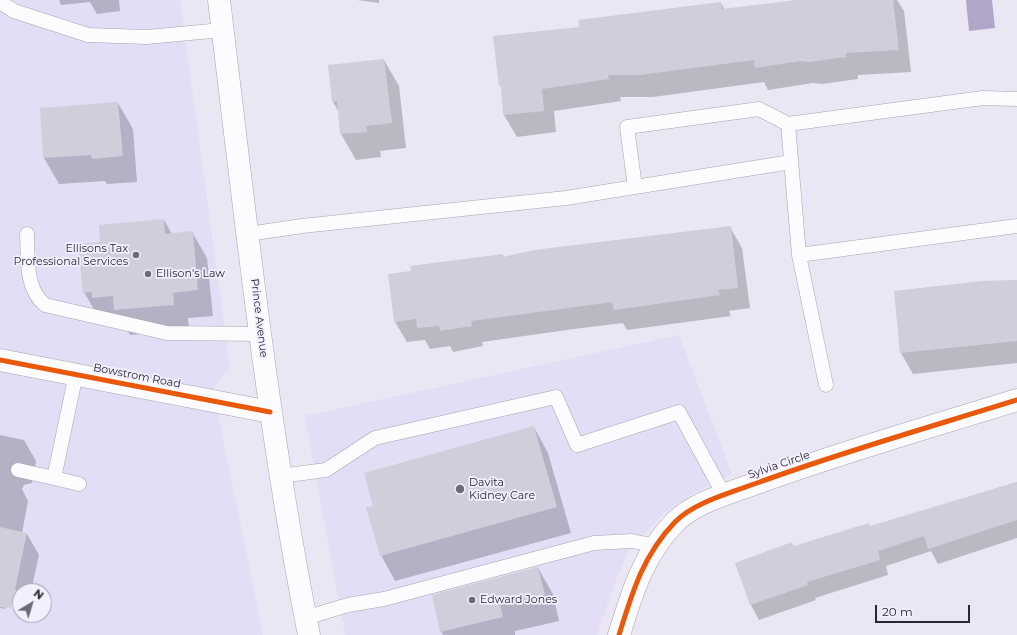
<!DOCTYPE html>
<html>
<head>
<meta charset="utf-8">
<style>
	body { margin:0 }
	#map { position:relative; width:1017px; height:635px; overflow:hidden; background:#eae6f4; font-family:Montserrat,sans-serif }
	canvas { display:block }
	.north { position:absolute; left:12px; top:583px; width:40px; height:40px; box-sizing:border-box; background:#f3efff; border:1px solid #a39fad; border-radius:50%; rotate:38deg; font-size:11px; font-weight:700; line-height:16px; text-align:center; color:#2a2731 }
	.north::after { content:''; display:block; margin:auto; width:14px; height:18px; background:#6d6a75; clip-path:polygon(50% 0,100% 100%,50% 72%,0 100%) }
	.scale { position:absolute; left:875px; top:605px; width:95px; height:18px; box-sizing:border-box; border:2px solid #2a2731; border-top:0; padding-left:5px; font-size:12px; line-height:14px; white-space:nowrap; color:#2a2731; -webkit-text-stroke:3px #f3efff; paint-order:stroke }
</style>
</head>
<body>
<div id="map">
<canvas width="1017" height="635"></canvas>
<div class="north">N</div>
<div class="scale">20 m</div>
</div>
<script>
const ctx = document.querySelector('canvas').getContext('2d');
ctx.lineJoin = 'round';
function fillPath(path, color) { ctx.fillStyle = color; ctx.fill(path, 'evenodd'); }
function stroke(path, color, width, dash) { ctx.strokeStyle = color; ctx.lineWidth = width; ctx.lineCap = dash ? 'butt' : 'round'; ctx.setLineDash(dash || []); ctx.stroke(path); }
function label(font, color, halo, rows, align = 'center') {
  ctx.font = font + ' Montserrat,sans-serif'; ctx.lineWidth = 3.5; ctx.setLineDash([]); ctx.textBaseline = 'middle'; ctx.strokeStyle = halo; ctx.fillStyle = color; for (const [text, x, y, turn = 0] of rows) {
    ctx.save(); ctx.translate(x, y); ctx.rotate((+turn || 0) * Math.PI / 180); ctx.textAlign = isNaN(turn) ? turn : align; if (halo) ctx.strokeText(text, 0, 0); ctx.fillText(text, 0, 0); ctx.restore();
  }
}
fillPath(new Path2D(`
	M 0,0 L 180,0 L 230,368 L 213,389 L 263,635 L 0,635 ZM 20,591 L 44,591 L 44,615 L 20,615 Z
	M 679,335 L 732,474 L 699,490 L 666,511 L 629,550 L 615,582 L 597,635 L 345,635 L 305,416 Z`), '#e3ddf5');
fillPath(new Path2D(`
	M 966,0 L 992,0 L 995,28 L 969,31 Z`), '#b1a6c8');
fillPath(new Path2D(`
	M 59,0 L 119,0 L 120,11 L 97,14 L 90,2 L 61,5 Z
	M 357,0 L 379,0 L 379,3 Z
	M 804,0 L 897,0 L 904,11 L 911,72 L 858,75 L 858,79 L 822,84 L 813,83 L 768,90 L 764,82 L 653,97 L 620,97 L 621,101 L 554,111 L 556,132 L 517,137 L 504,115 L 502,90 L 500,85 L 580,28 L 721,3 L 725,10 Z
	M 384,60 L 399,86 L 406,148 L 380,151 L 381,157 L 356,160 L 341,134 L 339,112 L 333,102 Z
	M 118,103 L 133,129 L 137,182 L 107,184 L 105,181 L 59,184 L 44,158 Z
	M 164,220 L 172,234 L 192,232 L 207,258 L 213,316 L 188,318 L 189,330 L 130,335 L 123,322 L 99,318 L 84,292 L 102,243 Z
	M 730,227 L 742,248 L 750,308 L 729,311 L 731,316 L 627,330 L 623,323 L 574,329 L 482,342 L 483,346 L 453,352 L 450,346 L 430,349 L 425,340 L 407,342 L 395,322 L 502,255 L 504,258 Z
	M 1017,281 L 1017,363 L 913,374 L 901,353 Z
	M 534,427 L 548,453 L 571,533 L 395,581 L 381,555 L 375,506 Z
	M 0,435 L 24,440 L 36,461 L 32,483 L 24,485 L 22,489 L 28,501 L 22,533 L 27,534 L 39,555 L 31,591 L 14,590 L 7,596 L 5,609 L 0,608 Z
	M 1017,482 L 1017,538 L 938,564 L 931,551 L 886,566 L 888,575 L 815,598 L 816,600 L 759,620 L 751,605 L 736,564 L 870,527 Z
	M 538,568 L 553,594 L 559,621 L 515,631 L 515,635 L 443,635 L 441,631 Z`), '#0003');
fillPath(new Path2D(`
	M 796,0 L 893,0 L 899,50 L 846,53 L 846,57 L 809,62 L 800,61 L 755,68 L 754,60 L 640,75 L 608,75 L 609,79 L 542,89 L 544,111 L 503,115 L 501,86 L 499,86 L 493,36 L 579,27 L 578,20 L 721,2 L 722,9 Z
	M 384,59 L 392,123 L 366,126 L 367,132 L 340,134 L 337,101 L 332,102 L 328,65 Z
	M 118,102 L 123,156 L 92,159 L 91,155 L 43,158 L 40,108 Z
	M 164,219 L 165,234 L 193,231 L 198,290 L 173,293 L 174,305 L 114,310 L 113,296 L 92,298 L 92,292 L 83,293 L 78,244 L 100,242 L 99,225 Z
	M 731,226 L 738,288 L 718,290 L 720,295 L 614,310 L 612,302 L 561,309 L 471,321 L 472,326 L 440,331 L 439,326 L 417,328 L 416,319 L 394,322 L 388,274 L 411,271 L 410,266 L 503,254 L 503,257 L 534,250 Z
	M 1017,280 L 1017,341 L 900,353 L 894,291 L 982,281 Z
	M 534,426 L 557,507 L 380,556 L 366,507 L 373,506 L 364,473 Z
	M 1017,482 L 1017,520 L 928,549 L 924,536 L 878,551 L 880,560 L 807,582 L 808,585 L 750,605 L 735,563 L 792,542 L 794,546 L 869,523 L 870,526 Z
	M 0,527 L 27,533 L 11,608 L 0,607 Z
	M 538,567 L 545,595 L 500,605 L 503,617 L 440,632 L 432,595 Z`), '#d1cddb');
const service = new Path2D(`
	M 0,2 L 14,11 L 88,35 L 147,37 L 222,30
	M 1017,99 L 983,98 L 788,124 L 799,255 L 1017,226
	M 635,187 L 627,127 L 759,109 L 788,124
	M 27,234 C 28,257 25,289 45,305 L 167,333 L 261,334
	M 248,234 L 302,226 L 566,198 L 791,162
	M 799,255 L 826,385
	M 18,470 L 54,478 L 76,374
	M 280,476 L 326,470 L 375,438 L 556,397 L 577,445 L 679,412 L 724,495
	M 54,478 L 79,484
	M 305,618 L 348,605 L 384,599 L 594,543 L 632,541 L 657,546`);
const minor = new Path2D(`
	M 0,360 L 270,412
	M 619,635 C 632,593 643,555 675,522 C 695,502 730,493 757,483 C 842,452 930,427 1017,400`);
const secondary = new Path2D(`
	M 219,0 C 245,212 267,425 309,635`);
stroke(service, '#a7a4af', 15);
stroke(minor, '#a7a4af', 23);
stroke(secondary, '#a7a4af', 23);
stroke(service, '#fcfbfd', 14);
stroke(minor, '#fcfbfd', 22);
stroke(secondary, '#fcfbfd', 22);
stroke(new Path2D(`
	M 0,360 L 270,412
	M 619,635 C 632,593 643,555 675,522 C 695,502 730,493 757,483 C 842,452 930,427 1017,400`), '#e8590c', 5);
for (const [x, y, r, color] of [
	[136,255,4,"#6d6a75"],
	[148,274,4,"#6d6a75"],
	[460,489,5,"#6d6a75"],
	[472,600,4,"#6d6a75"]
]) { const dot = new Path2D(); dot.arc(x, y, r, 0, 2 * Math.PI); ctx.fillStyle = color; ctx.fill(dot); stroke(dot, '#f3efff', 1.5); }
label('11px', '#2a2731', '#f3efff', [
	["Ellisons Tax",128,249,"right"],
	["Professional Services",128,262,"right"],
	["Ellison's Law",156,274],
	["Davita",469,483],
	["Kidney Care",469,496],
	["Edward Jones",480,600]
], 'left');
label('11px', '#2a2731', '#f3efff', [
	["Prince Avenue",259,318,83],
	["Bowstrom Road",137,376,11],
	["Sylvia Circle",779,465,-19]
]);
</script>
</body>
</html>
